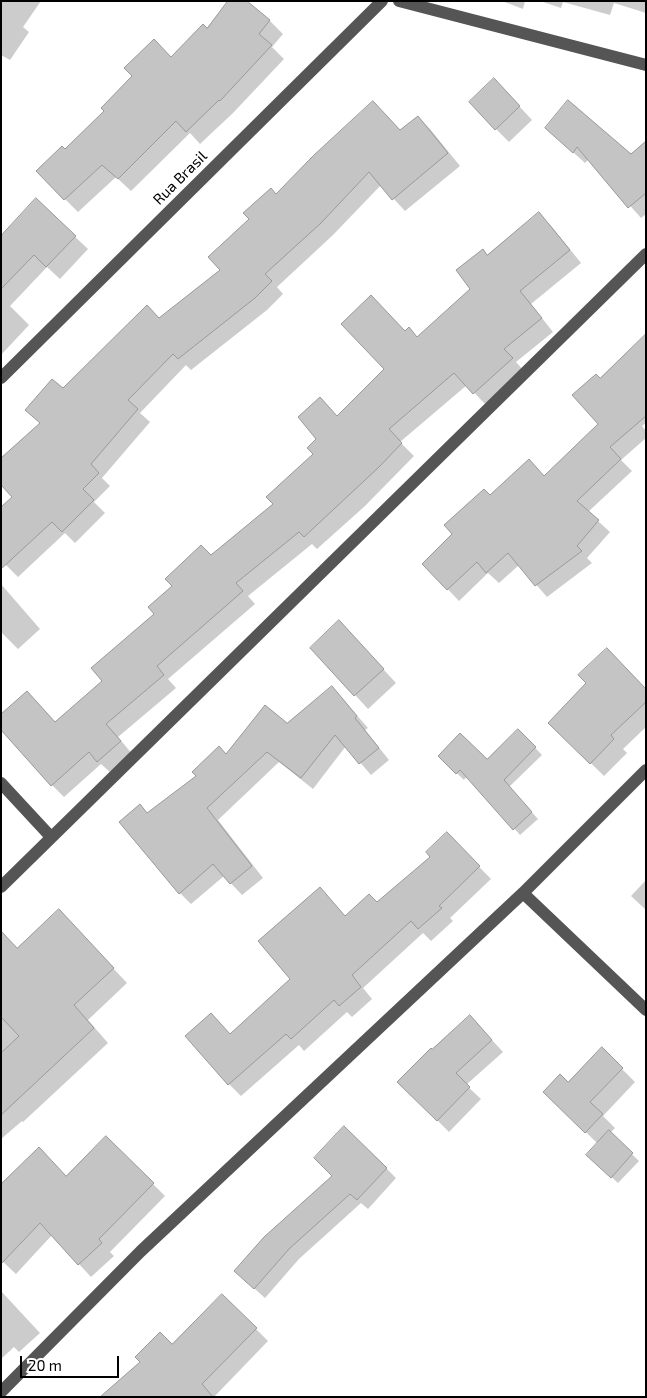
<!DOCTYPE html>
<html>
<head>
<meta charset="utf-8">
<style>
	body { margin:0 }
	#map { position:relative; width:647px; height:1398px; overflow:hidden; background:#fff; font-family:"Exo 2",sans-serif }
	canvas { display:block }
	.frame { position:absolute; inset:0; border:2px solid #000; pointer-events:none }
	.scale { position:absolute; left:20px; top:1356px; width:99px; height:22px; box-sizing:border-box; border:2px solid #000; border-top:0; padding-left:6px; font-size:15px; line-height:18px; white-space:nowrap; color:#000; -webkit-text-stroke:4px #fff; paint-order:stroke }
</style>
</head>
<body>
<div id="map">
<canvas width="647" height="1398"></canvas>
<div class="frame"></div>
<div class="scale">20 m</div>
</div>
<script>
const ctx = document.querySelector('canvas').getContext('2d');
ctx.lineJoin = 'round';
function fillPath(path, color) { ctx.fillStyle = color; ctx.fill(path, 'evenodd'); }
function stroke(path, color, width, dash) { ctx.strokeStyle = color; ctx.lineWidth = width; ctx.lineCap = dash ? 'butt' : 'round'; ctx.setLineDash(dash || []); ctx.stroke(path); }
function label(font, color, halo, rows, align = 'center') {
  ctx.font = font + ' "Exo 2",sans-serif'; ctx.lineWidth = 4.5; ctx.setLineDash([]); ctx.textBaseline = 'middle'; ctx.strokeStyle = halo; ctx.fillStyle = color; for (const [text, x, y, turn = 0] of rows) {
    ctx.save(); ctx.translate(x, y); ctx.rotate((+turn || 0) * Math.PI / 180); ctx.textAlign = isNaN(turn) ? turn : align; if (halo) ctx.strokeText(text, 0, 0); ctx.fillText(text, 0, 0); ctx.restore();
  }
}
fillPath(new Path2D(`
	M 1,1 L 41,1 L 23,27 L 29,32 L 10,60 L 1,55 Z
	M 245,1 L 270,21 L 283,34 L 272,47 L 284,59 L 233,113 L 200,144 L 190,133 L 131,191 L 116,177 L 78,212 L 65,199 L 65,151 L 172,59 Z
	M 502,1 L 525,1 L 523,9 Z
	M 540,1 L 646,1 L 646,13 L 614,3 L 610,15 L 563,2 L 561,8 Z
	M 507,93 L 532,120 L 509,142 L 496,129 Z
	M 418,117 L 430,129 L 460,166 L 405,211 L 381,185 L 333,235 L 277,287 L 283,294 L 267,310 L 191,370 L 186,365 L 140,413 L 150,422 L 102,478 L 110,486 L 94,502 L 105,513 L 75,543 L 65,533 L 18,577 L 1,560 L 14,497 L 41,424 L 63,390 L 159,319 L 222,270 L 277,195 L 400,132 Z
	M 546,128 L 631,156 L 646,143 L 646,214 L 641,218 L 589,159 L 585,163 Z
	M 36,200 L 88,249 L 60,279 L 47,267 L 10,306 L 29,325 L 1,355 L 1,236 Z
	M 539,214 L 552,227 L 581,263 L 531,304 L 553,332 L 516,362 L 524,371 L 486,405 L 467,385 L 400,442 L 414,456 L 365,506 L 317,549 L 312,544 L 248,596 L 255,604 L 168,679 L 176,688 L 118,737 L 133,755 L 111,773 L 101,764 L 64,797 L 52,785 L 56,723 L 103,681 L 156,614 L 211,557 L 275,504 L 315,454 L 338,417 L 385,369 L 405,332 L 409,329 L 418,338 L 471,289 L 483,251 L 488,256 Z
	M 646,335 L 646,423 L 642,426 L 646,431 L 646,438 L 621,460 L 632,471 L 588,512 L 610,532 L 587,558 L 592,563 L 547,597 L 519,565 L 499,583 L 488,573 L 459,601 L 424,564 L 490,497 L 545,477 L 599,424 L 600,379 Z
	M 1,584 L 40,629 L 18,649 L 1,632 Z
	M 352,635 L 396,683 L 368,709 L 312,648 Z
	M 332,687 L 368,728 L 365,730 L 389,760 L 371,775 L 346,746 L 313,789 L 279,762 L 218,820 L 263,878 L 242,895 L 224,876 L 191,904 L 180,893 L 140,806 L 148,814 L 227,756 L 287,724 Z
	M 646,690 L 646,727 L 623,749 L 627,753 L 604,776 L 550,723 Z
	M 518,730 L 542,755 L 509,787 L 538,819 L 520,835 L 467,776 L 464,780 L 439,756 L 487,761 Z
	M 447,834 L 491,879 L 450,918 L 453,921 L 431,941 L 423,933 L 363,988 L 372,999 L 352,1017 L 347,1012 L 304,1051 L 299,1045 L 241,1096 L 229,1084 L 231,1035 L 291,979 L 320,889 L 346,917 L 377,903 L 432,857 Z
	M 646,880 L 646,910 L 631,896 Z
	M 73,925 L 127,983 L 88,1020 L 108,1043 L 23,1122 L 22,1121 L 1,1139 L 1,948 L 17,950 Z
	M 481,1028 L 503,1052 L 466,1085 L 481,1099 L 449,1132 L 399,1082 L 432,1051 Z
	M 602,1049 L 635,1082 L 603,1116 L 615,1128 L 610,1133 L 639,1161 L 618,1183 L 594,1161 L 598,1144 L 558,1105 L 568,1083 Z
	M 106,1137 L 165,1196 L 110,1252 L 114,1256 L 91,1277 L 52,1235 L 16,1274 L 1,1260 L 67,1178 Z
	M 386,1168 L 396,1178 L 368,1209 L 361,1203 L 299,1259 L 265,1298 L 246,1281 L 265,1238 Z
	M 1,1291 L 40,1333 L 19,1352 L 14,1347 L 1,1359 Z
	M 222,1295 L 268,1341 L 214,1397 L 102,1397 L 173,1346 Z`), '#0003');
const building = new Path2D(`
	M 228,1 L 247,1 L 270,20 L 259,34 L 272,45 L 220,101 L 219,100 L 186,132 L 176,121 L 118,179 L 102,165 L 64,200 L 36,171 L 62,146 L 65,149 L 104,111 L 101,108 L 132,76 L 124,68 L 154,39 L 171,57 L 203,24 L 207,28 Z
	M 494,78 L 520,106 L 495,130 L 469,102 Z
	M 568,100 L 631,154 L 646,141 L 646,193 L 628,208 L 577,147 L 573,153 L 545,128 Z
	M 373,101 L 400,130 L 418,116 L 448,153 L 392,200 L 369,172 L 321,223 L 265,274 L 272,281 L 255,298 L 178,359 L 173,354 L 128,400 L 138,409 L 91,464 L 99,473 L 83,489 L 94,500 L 62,532 L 52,522 L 1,569 L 1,507 L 12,497 L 1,485 L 1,458 L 40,423 L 25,410 L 52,379 L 63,388 L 147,305 L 159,318 L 220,270 L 208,257 L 249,219 L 243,213 L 271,188 L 276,194 L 313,156 Z
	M 36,198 L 76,236 L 46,267 L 34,255 L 1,289 L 1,236 Z
	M 539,212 L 570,250 L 520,291 L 542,318 L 504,349 L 513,358 L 473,394 L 454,373 L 389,429 L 402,443 L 379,467 L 304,537 L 299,532 L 236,583 L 243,591 L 157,666 L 164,675 L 106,724 L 121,741 L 97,762 L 89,752 L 51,786 L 1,730 L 1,714 L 27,691 L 55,722 L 102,681 L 91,668 L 154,614 L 148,607 L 172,586 L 165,579 L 201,545 L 211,555 L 273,504 L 266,497 L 313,454 L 307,448 L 316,439 L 298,417 L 320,397 L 337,416 L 384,369 L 341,324 L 371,295 L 405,331 L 409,327 L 417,337 L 470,289 L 456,270 L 483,249 L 487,255 Z
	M 646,334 L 646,416 L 610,447 L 621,459 L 577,501 L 599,520 L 577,546 L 582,551 L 535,586 L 508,553 L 486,573 L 477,562 L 447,590 L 422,564 L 452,534 L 444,525 L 484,489 L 490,495 L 529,459 L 544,476 L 598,424 L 572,395 L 596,374 L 600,378 Z
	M 339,620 L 384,669 L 354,696 L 310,648 Z
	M 607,648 L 646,689 L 646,702 L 611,735 L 614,739 L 590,764 L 548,723 L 586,683 L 578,675 Z
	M 332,686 L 357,716 L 355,718 L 379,748 L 359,764 L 335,735 L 301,778 L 267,752 L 207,808 L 252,866 L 230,884 L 213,864 L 179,894 L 119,822 L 140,804 L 147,813 L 196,776 L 192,772 L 219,746 L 226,754 L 265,705 L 287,723 Z
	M 518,729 L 536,747 L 504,780 L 532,812 L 513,830 L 460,770 L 456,774 L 438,756 L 460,733 L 487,759 Z
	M 447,832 L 480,866 L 439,906 L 442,908 L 418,929 L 411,921 L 352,975 L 361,987 L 339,1006 L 334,1000 L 291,1039 L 286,1034 L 228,1085 L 185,1036 L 211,1013 L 230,1034 L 290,979 L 258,941 L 320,887 L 345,916 L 369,894 L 377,902 L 430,857 L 426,852 Z
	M 59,909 L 114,968 L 74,1005 L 94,1028 L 1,1115 L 1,1053 L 19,1036 L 1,1017 L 1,931 L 17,948 Z
	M 470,1015 L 492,1040 L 456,1073 L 470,1087 L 437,1121 L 397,1082 L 431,1048 L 432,1049 Z
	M 602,1047 L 623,1068 L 590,1102 L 603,1114 L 585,1133 L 543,1092 L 560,1074 L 568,1082 Z
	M 344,1126 L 387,1168 L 357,1200 L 350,1194 L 289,1249 L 254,1289 L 234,1271 L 264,1237 L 332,1176 L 314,1158 Z
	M 609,1130 L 633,1153 L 611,1178 L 586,1155 Z
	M 106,1136 L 154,1183 L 99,1239 L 102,1243 L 78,1265 L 40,1223 L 1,1264 L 1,1184 L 39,1147 L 66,1176 Z
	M 222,1294 L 257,1328 L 202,1384 L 213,1397 L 100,1397 L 140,1362 L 135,1357 L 160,1332 L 172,1344 Z`);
fillPath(building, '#c4c4c4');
stroke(building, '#999', 1);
stroke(new Path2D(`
	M 399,1 L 646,65
	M 1,378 L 382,1
	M 1,783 L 51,837
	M 1,887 L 646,254
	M 523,893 L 646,1010
	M 1,1392 L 141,1251 L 523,893 L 646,770`), '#555', 12);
label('15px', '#000', '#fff', [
	["Rua Brasil",180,178,-45]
]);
</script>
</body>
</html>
